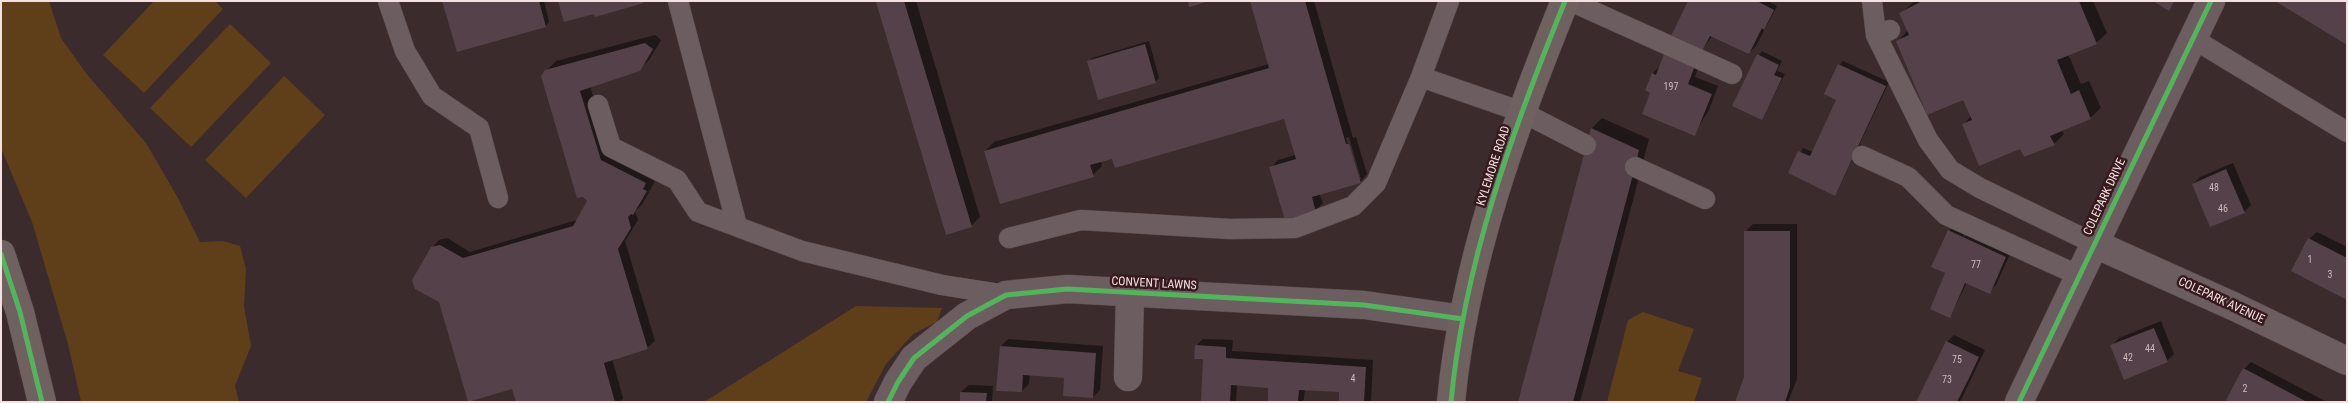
<!DOCTYPE html>
<html>
<head>
<meta charset="utf-8">
<style>
	body { margin:0 }
	#map { position:relative; width:2348px; height:403px; overflow:hidden; background:#3b2b2d; font-family:"Roboto Condensed",sans-serif }
	canvas { display:block }
	.frame { position:absolute; inset:0; border:2px solid #f5e1e2; pointer-events:none }
</style>
</head>
<body>
<div id="map">
<canvas width="2348" height="403"></canvas>
<div class="frame"></div>
</div>
<script>
const ctx = document.querySelector('canvas').getContext('2d');
ctx.lineJoin = 'round';
function fillPath(path, color) { ctx.fillStyle = color; ctx.fill(path, 'evenodd'); }
function stroke(path, color, width, dash) { ctx.strokeStyle = color; ctx.lineWidth = width; ctx.lineCap = dash ? 'butt' : 'round'; ctx.setLineDash(dash || []); ctx.stroke(path); }
function label(font, color, halo, rows, align = 'center') {
  ctx.font = font + ' "Roboto Condensed",sans-serif'; ctx.lineWidth = 5; ctx.setLineDash([]); ctx.textBaseline = 'middle'; ctx.strokeStyle = halo; ctx.fillStyle = color; for (const [text, x, y, turn = 0] of rows) {
    ctx.save(); ctx.translate(x, y); ctx.rotate((+turn || 0) * Math.PI / 180); ctx.textAlign = isNaN(turn) ? turn : align; if (halo) ctx.strokeText(text, 0, 0); ctx.fillText(text, 0, 0); ctx.restore();
  }
}
fillPath(new Path2D(`
	M 1,1 L 49,1 L 61,38 L 85,72 L 146,143 L 178,198 L 200,242 L 223,241 L 240,246 L 246,269 L 244,306 L 251,346 L 235,386 L 239,402 L 81,402 L 68,344 L 32,222 L 1,148 Z
	M 154,1 L 215,1 L 223,9 L 144,93 L 103,55 Z
	M 230,24 L 271,63 L 191,147 L 150,108 Z
	M 284,76 L 325,115 L 246,198 L 205,160 Z
	M 856,306 L 942,308 L 937,322 L 913,334 L 886,364 L 866,402 L 704,402 Z
	M 1643,312 L 1694,329 L 1678,371 L 1702,378 L 1694,402 L 1607,402 L 1628,320 Z`), '#5f3e1a');
fillPath(new Path2D(`
	M 444,1 L 544,1 L 549,22 L 546,26 Z
	M 879,1 L 916,1 L 980,217 L 971,226 Z
	M 1251,1 L 1314,1 L 1353,138 L 1356,137 L 1367,174 L 1360,182 L 1319,193 L 1323,203 L 1315,211 L 1271,168 L 1278,160 L 1296,155 L 1285,117 L 1101,161 L 1102,166 L 1093,175 L 985,151 L 994,142 L 1269,64 ZM 1349,137 L 1361,179 L 1358,179 L 1346,138 Z
	M 1689,1 L 1768,1 L 1777,6 L 1756,46 L 1749,53 L 1713,35 L 1702,50 Z
	M 1915,1 L 2093,1 L 2107,33 L 2096,43 L 2068,54 L 2081,84 L 2089,81 L 2101,108 L 2090,118 L 2062,130 L 2064,134 L 2054,144 L 2021,147 L 1964,124 L 1971,116 L 1964,99 L 1898,41 L 1908,30 L 1901,13 Z
	M 655,35 L 661,40 L 649,60 L 639,69 L 590,86 L 610,151 L 654,173 L 651,179 L 655,181 L 642,205 L 635,211 L 638,220 L 625,241 L 655,341 L 647,348 L 612,359 L 623,398 L 620,402 L 517,402 L 513,388 L 432,248 L 439,240 L 447,238 L 470,252 L 577,220 L 588,201 L 546,71 L 556,61 Z
	M 1149,41 L 1159,78 L 1156,81 L 1099,98 L 1088,62 L 1092,58 Z
	M 1762,51 L 1782,61 L 1777,71 L 1785,74 L 1762,118 L 1759,55 Z
	M 1701,59 L 1695,77 L 1718,86 L 1709,110 L 1694,134 L 1652,92 L 1646,90 L 1653,73 L 1660,66 Z
	M 1843,61 L 1889,82 L 1838,190 L 1834,194 L 1790,173 L 1803,148 L 1813,152 L 1838,99 L 1839,65 Z
	M 1602,118 L 1649,139 L 1580,402 L 1519,402 L 1592,128 Z
	M 2233,163 L 2251,205 L 2244,212 L 2193,184 L 2200,177 Z
	M 1753,224 L 1797,224 L 1797,379 L 1788,402 L 1736,402 L 1746,378 L 1746,231 Z
	M 1952,227 L 1965,233 L 1963,238 L 1970,231 L 2012,250 L 1996,285 L 1989,292 L 1967,282 L 1950,317 L 1947,273 L 1949,231 Z
	M 2317,232 L 2347,247 L 2347,299 L 2309,239 Z
	M 2161,321 L 2174,354 L 2167,361 L 2112,345 L 2119,338 Z
	M 1954,335 L 1985,350 L 1960,402 L 1917,402 L 1947,342 Z
	M 1008,339 L 1103,346 L 1100,390 L 1093,397 L 1065,377 L 1030,374 L 1029,384 L 1022,391 L 1001,346 Z
	M 1203,339 L 1233,340 L 1232,351 L 1373,360 L 1371,402 L 1340,402 L 1341,391 L 1305,389 L 1304,399 L 1302,402 L 1269,402 L 1270,387 L 1237,385 L 1236,402 L 1202,402 L 1205,358 L 1196,346 Z
	M 2251,362 L 2327,402 L 2231,402 L 2244,369 Z
	M 969,385 L 993,386 L 992,402 L 961,402 L 961,392 Z`), '#0007');
fillPath(new Path2D(`
	M 442,1 L 539,1 L 546,27 L 457,52 Z
	M 558,1 L 643,1 L 644,3 L 595,17 L 594,14 L 564,22 Z
	M 904,1 L 972,227 L 946,235 L 876,2 Z
	M 1188,1 L 1206,1 L 1206,2 L 1189,7 Z
	M 1250,1 L 1305,1 L 1346,144 L 1349,144 L 1361,183 L 1312,197 L 1316,212 L 1285,220 L 1269,167 L 1296,159 L 1284,119 L 1115,168 L 1112,159 L 1090,165 L 1094,177 L 1000,204 L 984,151 L 1269,68 Z
	M 1688,1 L 1757,1 L 1774,10 L 1764,30 L 1762,28 L 1749,54 L 1710,36 L 1702,51 L 1671,36 Z
	M 1922,1 L 2079,1 L 2097,44 L 2057,60 L 2071,94 L 2079,90 L 2091,119 L 2050,136 L 2055,145 L 2024,157 L 2020,149 L 1979,166 L 1962,124 L 1972,120 L 1963,100 L 1927,115 L 1896,41 L 1909,35 L 1899,13 Z
	M 2153,1 L 2174,1 L 2169,11 Z
	M 2275,1 L 2347,1 L 2347,45 Z
	M 645,43 L 653,49 L 640,71 L 580,91 L 601,160 L 646,183 L 643,189 L 647,191 L 633,215 L 631,214 L 628,217 L 631,228 L 618,249 L 648,349 L 604,363 L 615,402 L 516,402 L 512,389 L 468,402 L 439,302 L 415,289 L 412,280 L 431,247 L 440,245 L 463,258 L 573,226 L 587,201 L 583,197 L 577,198 L 541,76 L 545,70 Z
	M 1145,44 L 1156,83 L 1098,100 L 1087,61 Z
	M 1664,54 L 1695,66 L 1688,84 L 1712,94 L 1695,136 L 1642,114 L 1650,93 L 1645,90 L 1652,73 L 1656,75 Z
	M 1757,54 L 1779,65 L 1774,75 L 1782,78 L 1762,120 L 1732,106 Z
	M 1838,64 L 1886,86 L 1835,196 L 1788,173 L 1798,151 L 1810,156 L 1836,100 L 1824,94 Z
	M 1591,128 L 1639,150 L 1635,167 L 1573,402 L 1518,402 Z
	M 2226,169 L 2245,213 L 2210,227 L 2192,184 Z
	M 1948,230 L 2006,257 L 1990,294 L 1965,283 L 1950,318 L 1930,309 L 1945,273 L 1931,267 Z
	M 1744,231 L 1790,231 L 1790,387 L 1785,402 L 1735,402 L 1744,377 Z
	M 2308,238 L 2347,258 L 2347,300 L 2291,271 Z
	M 2154,328 L 2168,362 L 2124,380 L 2110,345 Z
	M 1946,341 L 1979,357 L 1969,378 L 1957,402 L 1916,402 Z
	M 1195,345 L 1226,347 L 1226,358 L 1366,367 L 1364,402 L 1339,402 L 1339,392 L 1299,390 L 1298,402 L 1268,402 L 1268,388 L 1231,385 L 1230,402 L 1201,402 L 1203,359 L 1194,359 Z
	M 1000,346 L 1096,353 L 1093,398 L 1063,396 L 1064,378 L 1023,375 L 1022,392 L 996,391 Z
	M 2243,368 L 2264,379 L 2307,402 L 2228,402 L 2226,400 Z
	M 960,392 L 987,393 L 986,402 L 960,402 Z`), '#554149');
const lane = new Path2D(`
	M 388,1 L 405,51 L 432,96 L 479,128 L 498,198
	M 678,1 L 737,226
	M 1570,1 L 1732,74
	M 1872,1 L 1876,35
	M 1890,30 L 1876,35 L 1928,140 L 1950,170 L 1980,188 L 2095,244
	M 2192,38 L 2347,132
	M 1421,77 L 1522,112 L 1586,145
	M 598,105 L 611,147 L 677,180 L 698,212 L 802,251 L 942,285 L 1006,295
	M 1862,156 L 1908,177 L 1946,215 L 2080,276
	M 1635,167 L 1705,199
	M 1009,238 L 1081,220 L 1230,229 L 1295,228 L 1353,206 L 1376,183 L 1421,77 L 1449,1`);
const street = new Path2D(`
	M 2095,244 L 2235,307 L 2347,361
	M 1128,377 L 1130,294
	M 888,402 L 898,382 L 914,358 L 967,316 L 1006,295 L 1067,289 L 1364,305 L 1463,319
	M 2019,402 L 2211,1`);
const secondary = new Path2D(`
	M 1,254 L 20,312 L 42,402
	M 1451,402 C 1464,263 1513,129 1565,1`);
stroke(lane, '#574a4b', 21);
stroke(street, '#574a4b', 29);
stroke(secondary, '#574a4b', 29);
stroke(lane, '#6c5e60', 20);
stroke(street, '#6c5e60', 28);
stroke(secondary, '#706161', 28);
stroke(new Path2D(`
	M 1,254 L 20,312 L 42,402
	M 888,402 L 898,382 L 914,358 L 967,316 L 1006,295 L 1067,289 L 1364,305 L 1463,319
	M 1451,402 C 1464,263 1513,129 1565,1
	M 2019,402 L 2211,1`), '#56b35d', 5);
label('10px', '#cdb9bc', null, [
	["197",1671,87],
	["48",2214,188],
	["46",2223,209],
	["1",2310,260],
	["77",1976,265],
	["3",2330,275],
	["44",2150,349],
	["42",2128,358],
	["75",1957,360],
	["4",1353,379],
	["73",1947,380],
	["2",2245,389]
]);
label('12px', '#f5e1e2', '#371a1e', [
	["KYLEMORE ROAD",1494,166,-72],
	["COLEPARK DRIVE",2105,197,-65],
	["CONVENT LAWNS",1154,284,3],
	["COLEPARK AVENUE",2221,301,25]
]);
</script>
</body>
</html>
